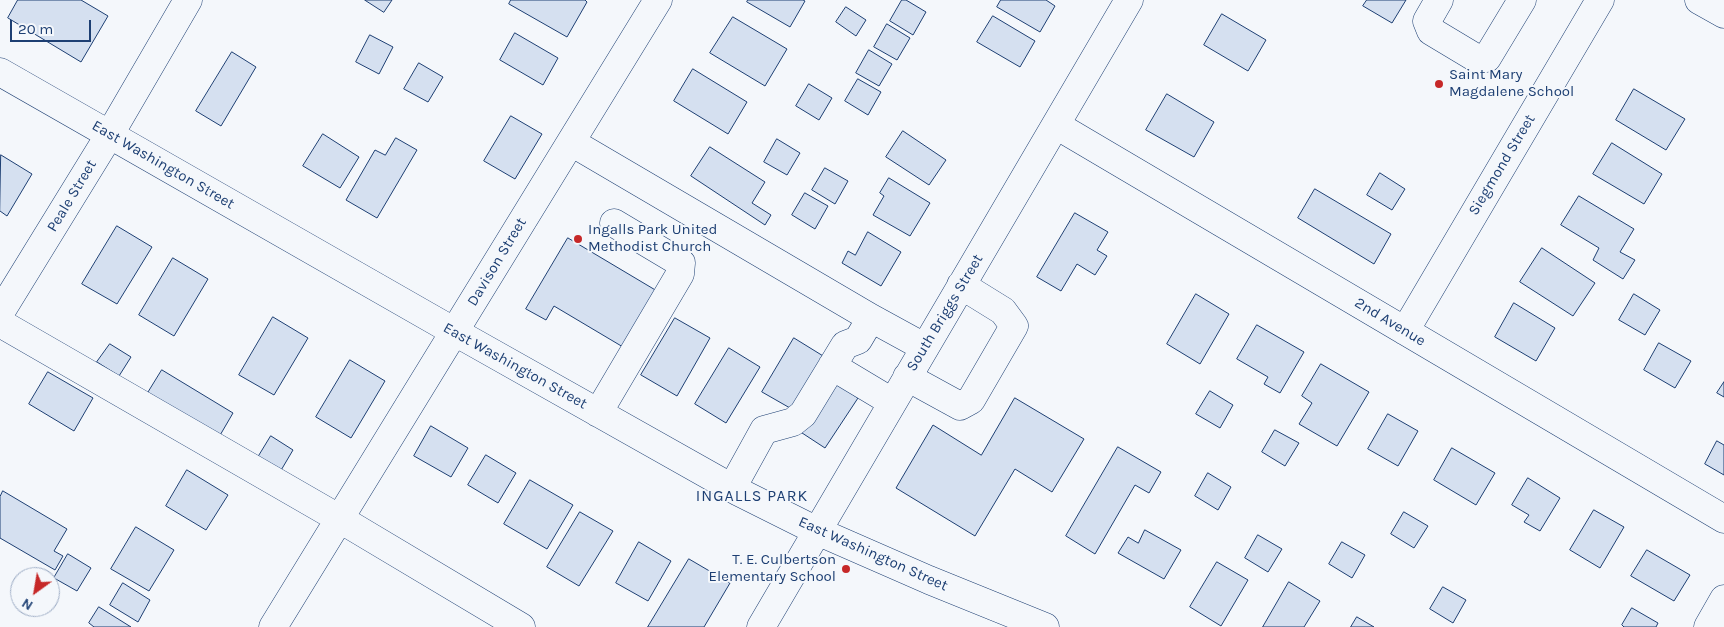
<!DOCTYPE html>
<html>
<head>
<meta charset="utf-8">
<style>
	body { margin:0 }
	#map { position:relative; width:1724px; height:627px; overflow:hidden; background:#f4f7fb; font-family:Karla,sans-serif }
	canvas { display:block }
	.north { position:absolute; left:10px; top:567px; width:50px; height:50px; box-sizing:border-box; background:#f4f7fb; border:1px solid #9eadc5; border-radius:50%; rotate:212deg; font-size:14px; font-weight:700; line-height:20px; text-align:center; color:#1d3f73 }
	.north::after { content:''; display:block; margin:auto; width:18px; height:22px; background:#c62828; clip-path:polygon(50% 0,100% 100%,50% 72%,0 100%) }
	.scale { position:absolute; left:10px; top:20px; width:81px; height:22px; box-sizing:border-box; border:2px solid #1d3f73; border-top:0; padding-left:6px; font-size:15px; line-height:18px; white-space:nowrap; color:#1d3f73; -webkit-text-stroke:4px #f4f7fb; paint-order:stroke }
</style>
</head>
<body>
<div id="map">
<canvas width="1724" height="627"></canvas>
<div class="north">N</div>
<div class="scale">20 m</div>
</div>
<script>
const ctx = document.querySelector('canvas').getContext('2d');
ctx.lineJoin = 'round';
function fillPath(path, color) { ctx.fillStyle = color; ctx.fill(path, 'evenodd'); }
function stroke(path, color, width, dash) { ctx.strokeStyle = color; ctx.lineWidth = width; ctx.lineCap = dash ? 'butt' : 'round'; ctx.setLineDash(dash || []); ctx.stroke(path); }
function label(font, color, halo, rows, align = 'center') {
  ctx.font = font + ' Karla,sans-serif'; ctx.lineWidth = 4; ctx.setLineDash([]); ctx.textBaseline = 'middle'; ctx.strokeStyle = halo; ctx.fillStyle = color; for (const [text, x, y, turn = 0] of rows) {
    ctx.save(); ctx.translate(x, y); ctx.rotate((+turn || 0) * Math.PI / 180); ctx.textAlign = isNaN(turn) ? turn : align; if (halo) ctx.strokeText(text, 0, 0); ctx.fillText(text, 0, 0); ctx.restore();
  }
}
const building = new Path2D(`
	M 18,0 L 81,0 L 108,16 L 81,62 L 8,18 Z
	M 365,0 L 392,0 L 384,12 Z
	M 511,0 L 585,0 L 587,2 L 567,37 L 509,4 Z
	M 748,0 L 803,0 L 805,1 L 790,27 L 747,2 Z
	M 902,0 L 906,0 L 926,12 L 913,35 L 890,21 Z
	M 1001,0 L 1046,0 L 1055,6 L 1040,32 L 997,7 Z
	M 1367,0 L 1406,0 L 1392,23 L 1363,6 Z
	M 846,7 L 866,20 L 856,36 L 836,22 Z
	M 1222,14 L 1266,40 L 1248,71 L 1204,45 Z
	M 993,16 L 1035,41 L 1020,67 L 977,42 Z
	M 733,17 L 787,49 L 765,86 L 710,53 Z
	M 887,24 L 910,38 L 897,60 L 874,47 Z
	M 515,33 L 558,58 L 543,85 L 500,60 Z
	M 370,35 L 393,47 L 379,74 L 356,62 Z
	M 869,50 L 892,64 L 879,86 L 856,73 Z
	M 232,52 L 256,67 L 221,126 L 196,111 Z
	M 419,63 L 443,77 L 428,102 L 404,89 Z
	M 693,69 L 747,102 L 728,134 L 674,101 Z
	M 858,79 L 881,92 L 868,115 L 845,101 Z
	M 809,84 L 832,98 L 819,120 L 796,106 Z
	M 1634,89 L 1685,119 L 1666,150 L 1616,120 Z
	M 1167,94 L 1214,122 L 1194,157 L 1146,130 Z
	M 511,116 L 542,134 L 515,179 L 484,161 Z
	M 903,131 L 946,160 L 929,185 L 886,157 Z
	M 323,134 L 359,157 L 340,188 L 303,166 Z
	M 396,138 L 417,150 L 377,218 L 346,200 L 375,150 L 385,155 Z
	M 777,139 L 800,153 L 787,175 L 764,162 Z
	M 1612,143 L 1662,174 L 1644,204 L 1593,174 Z
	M 710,147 L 765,182 L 752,203 L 771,215 L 765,225 L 691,176 Z
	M 1,155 L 32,174 L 7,216 L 0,211 Z
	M 825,168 L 848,181 L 835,204 L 812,190 Z
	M 1380,173 L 1405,189 L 1392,210 L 1367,195 Z
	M 889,178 L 930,203 L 910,236 L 873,215 L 884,196 L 880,193 Z
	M 1315,189 L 1391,234 L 1374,264 L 1298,218 Z
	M 805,193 L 828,206 L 815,229 L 792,215 Z
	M 1579,196 L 1634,229 L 1620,252 L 1635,260 L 1623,279 L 1593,260 L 1599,248 L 1561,225 Z
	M 1075,213 L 1108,232 L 1097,250 L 1107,256 L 1095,275 L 1077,264 L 1061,291 L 1037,277 Z
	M 117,226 L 152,247 L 117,304 L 82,284 Z
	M 868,232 L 901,252 L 881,286 L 842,263 L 848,251 L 855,255 Z
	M 568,238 L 657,291 L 623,347 L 554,306 L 546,320 L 526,309 Z
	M 1542,248 L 1595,283 L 1573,316 L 1520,282 Z
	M 173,258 L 208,279 L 174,336 L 139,315 Z
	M 1196,294 L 1229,314 L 1200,364 L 1167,344 Z
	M 1634,294 L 1660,310 L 1645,335 L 1619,320 Z
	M 1514,303 L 1555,328 L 1536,361 L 1495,337 Z
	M 273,317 L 308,338 L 274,395 L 239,375 Z
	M 675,318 L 710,338 L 677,396 L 641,375 Z
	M 1257,325 L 1304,352 L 1280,393 L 1264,384 L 1268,377 L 1237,359 Z
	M 794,338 L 828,359 L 797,412 L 762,392 Z
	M 1659,343 L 1691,361 L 1675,388 L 1644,370 Z
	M 110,344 L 131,357 L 119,376 L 97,362 Z
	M 729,348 L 760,367 L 726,423 L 695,404 Z
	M 350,360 L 385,381 L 351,438 L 316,417 Z
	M 1321,364 L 1369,392 L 1337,446 L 1299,424 L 1312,403 L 1302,396 Z
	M 162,370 L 233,413 L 219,437 L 146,396 Z
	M 48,372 L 93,398 L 74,431 L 29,404 Z
	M 830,379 L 858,398 L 825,448 L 796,429 Z
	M 1724,382 L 1724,397 L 1717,393 Z
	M 1210,391 L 1233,405 L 1220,428 L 1196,414 Z
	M 1015,398 L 1084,439 L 1052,492 L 1015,469 L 975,536 L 896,488 L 933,425 L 981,455 Z
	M 1388,414 L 1418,431 L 1398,466 L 1368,449 Z
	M 431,426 L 468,448 L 451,477 L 414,456 Z
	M 1275,430 L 1299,443 L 1285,466 L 1262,452 Z
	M 271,436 L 293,450 L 280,472 L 257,459 Z
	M 1717,441 L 1724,445 L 1724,475 L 1705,464 Z
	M 1118,447 L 1161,472 L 1149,493 L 1135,485 L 1095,554 L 1066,536 Z
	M 1452,448 L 1495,473 L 1476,505 L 1434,480 Z
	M 486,455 L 516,473 L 498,503 L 468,485 Z
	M 187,470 L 228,495 L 206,530 L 166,506 Z
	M 1208,473 L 1231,487 L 1218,510 L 1195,496 Z
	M 1528,478 L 1560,498 L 1540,531 L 1524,522 L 1529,515 L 1512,505 Z
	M 530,480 L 573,505 L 547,549 L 504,524 Z
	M 3,491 L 67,529 L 54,551 L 63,556 L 55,570 L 0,538 L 0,497 Z
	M 1594,510 L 1624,527 L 1600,568 L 1570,550 Z
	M 580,512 L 613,531 L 579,586 L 547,567 Z
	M 1404,512 L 1428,526 L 1414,548 L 1391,534 Z
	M 136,527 L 174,550 L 149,591 L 111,569 Z
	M 1145,530 L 1181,550 L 1164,579 L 1118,553 L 1128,537 L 1138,543 Z
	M 1258,535 L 1282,549 L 1268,572 L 1245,558 Z
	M 639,542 L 671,561 L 648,601 L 616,583 Z
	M 1342,542 L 1365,555 L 1352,578 L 1329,564 Z
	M 1647,550 L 1690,575 L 1674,601 L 1631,576 Z
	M 68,554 L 91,568 L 77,591 L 54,578 Z
	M 689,559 L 730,583 L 704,627 L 648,627 Z
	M 1217,562 L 1248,580 L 1221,626 L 1190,607 Z
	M 1289,582 L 1320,601 L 1304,627 L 1263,627 Z
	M 123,583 L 150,600 L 138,622 L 110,605 Z
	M 1443,587 L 1466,600 L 1453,623 L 1430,609 Z
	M 99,607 L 131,627 L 94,627 L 89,623 Z
	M 1632,608 L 1658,623 L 1656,627 L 1624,627 L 1622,625 Z
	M 1357,617 L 1374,627 L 1351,627 Z`);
fillPath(building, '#d5e0f0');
stroke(building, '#1d3f73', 1);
const minor = new Path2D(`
	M 1439,0 L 1427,21 L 1431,31 L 1476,58 L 1487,58 L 1522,0
	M 1699,0 L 1724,14
	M 0,72 L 455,332 L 739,492 L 817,531 L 929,580 L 1045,627
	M 1056,125 L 1724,519
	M 571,142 L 871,318 L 924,347
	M 0,313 L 110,134 L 188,0
	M 0,323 L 340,519 L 521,627
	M 1405,331 L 1600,0
	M 832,366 L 892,402
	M 907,377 L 960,406 L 971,400 L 1014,326 L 1003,311 L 961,285
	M 598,413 L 680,274 L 681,263 L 614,223
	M 732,488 L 764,430 L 793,422 L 803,414 L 845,345 L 858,340 L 871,318
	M 273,627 L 658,0
	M 761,627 L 1129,0
	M 1708,627 L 1724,599`);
stroke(minor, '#1d3f73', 29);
stroke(minor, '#f4f7fb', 28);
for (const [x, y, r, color] of [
	[1439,84,5,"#c62828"],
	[578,239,5,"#c62828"],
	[846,569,5,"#c62828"]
]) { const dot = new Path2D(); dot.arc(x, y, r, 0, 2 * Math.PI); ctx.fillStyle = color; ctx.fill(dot); stroke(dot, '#f4f7fb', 2); }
label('15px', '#1d3f73', '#f4f7fb', [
	["Saint Mary",1449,75],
	["Magdalene School",1449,92],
	["Ingalls Park United",588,230],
	["Methodist Church",588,247],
	["T. E. Culbertson",836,560,"right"],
	["Elementary School",836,577,"right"]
], 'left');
label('15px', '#1d3f73', '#f4f7fb', [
	["East Washington Street",163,165,30],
	["Siegmond Street",1502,165,-59],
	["Peale Street",72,196,-59],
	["Davison Street",497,262,-59],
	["South Briggs Street",945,313,-59],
	["2nd Avenue",1390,322,31],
	["East Washington Street",515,366,29],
	["East Washington Street",873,554,24]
]);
ctx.letterSpacing = '1px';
label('16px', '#1d3f73', '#f4f7fb', [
	["INGALLS PARK",752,496]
]);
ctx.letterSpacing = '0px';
</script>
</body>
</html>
